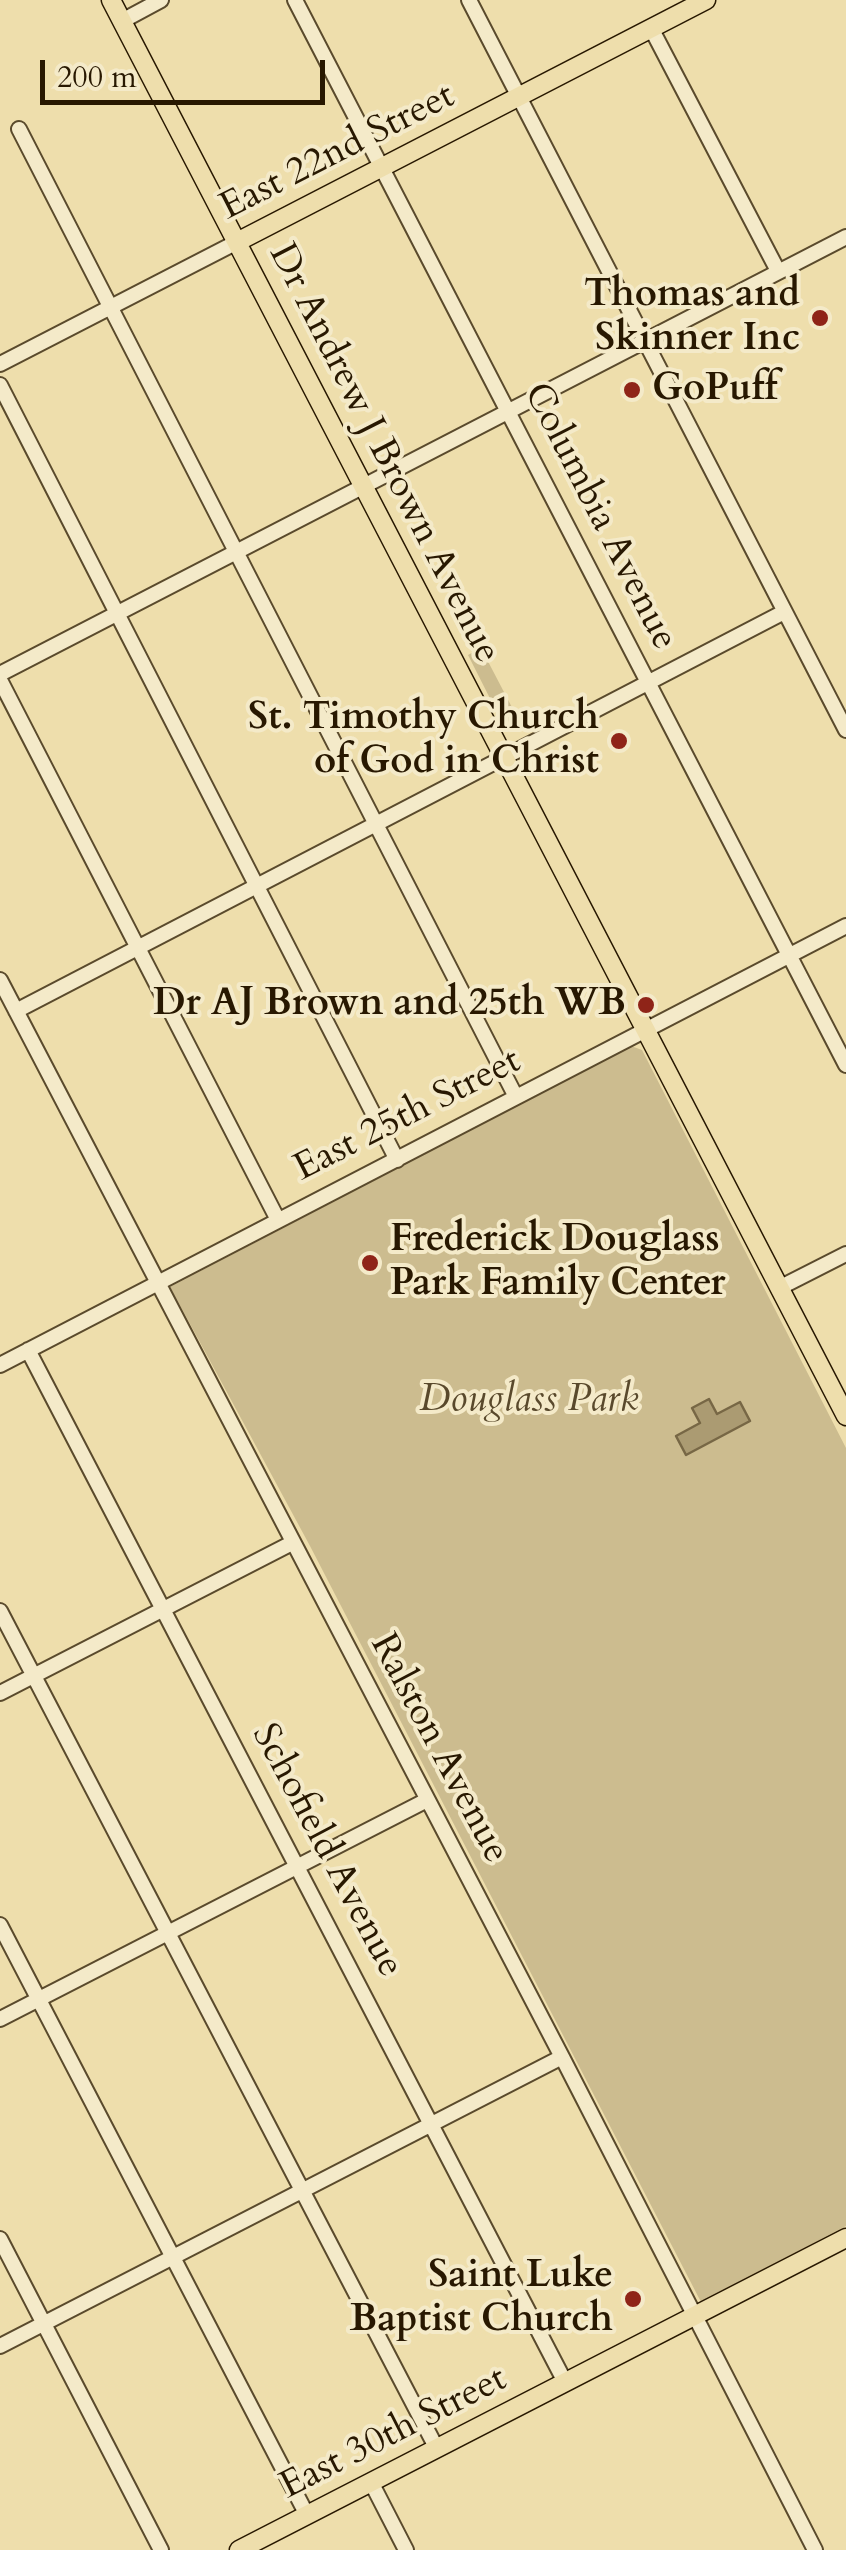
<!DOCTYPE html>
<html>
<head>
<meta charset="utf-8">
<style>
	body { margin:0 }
	#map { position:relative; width:846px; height:2550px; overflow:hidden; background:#eedeac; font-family:Cardo,serif }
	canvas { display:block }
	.scale { position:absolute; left:40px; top:60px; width:285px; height:45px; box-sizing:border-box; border:5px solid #281801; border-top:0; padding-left:12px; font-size:30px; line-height:35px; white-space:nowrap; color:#281801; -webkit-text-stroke:8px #f4eac9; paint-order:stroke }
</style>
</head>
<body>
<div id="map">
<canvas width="846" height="2550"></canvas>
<div class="scale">200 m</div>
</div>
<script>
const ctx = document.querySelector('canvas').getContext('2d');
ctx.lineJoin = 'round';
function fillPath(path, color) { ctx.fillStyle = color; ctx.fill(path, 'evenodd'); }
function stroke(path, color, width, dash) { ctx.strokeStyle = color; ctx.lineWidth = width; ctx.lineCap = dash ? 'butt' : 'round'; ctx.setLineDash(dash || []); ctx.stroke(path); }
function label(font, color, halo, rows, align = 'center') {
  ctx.font = font + ' Cardo,serif'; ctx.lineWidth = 8; ctx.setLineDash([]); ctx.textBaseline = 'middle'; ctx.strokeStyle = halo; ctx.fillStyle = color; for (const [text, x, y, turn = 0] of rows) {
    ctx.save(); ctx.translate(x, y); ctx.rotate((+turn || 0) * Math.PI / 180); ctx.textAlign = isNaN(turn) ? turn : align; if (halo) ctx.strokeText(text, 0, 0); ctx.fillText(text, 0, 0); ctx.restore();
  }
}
fillPath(new Path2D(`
	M 481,648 L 517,717 L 503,724 L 468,655 Z
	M 631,1046 L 642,1050 L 846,1448 L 846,2226 L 701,2302 L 310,1546 L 170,1287 Z`), '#ccbc8f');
const water = new Path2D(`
	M 709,1399 L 717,1414 L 740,1402 L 750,1421 L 686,1455 L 676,1436 L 700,1423 L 692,1408 Z`);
fillPath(water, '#ab9b72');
stroke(water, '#776745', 2.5);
const minor = new Path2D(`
	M 295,0 L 846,1065
	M 469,0 L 846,730
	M 122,21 L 161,0
	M 651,28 L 778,271
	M 19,129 L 516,1097
	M 0,364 L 237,242
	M 0,385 L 397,1160
	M 0,674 L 846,237
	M 0,680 L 278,1220
	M 0,980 L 562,2057 L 815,2550
	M 16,1011 L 784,612
	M 779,1288 L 846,1254
	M 28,1350 L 565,2382
	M 0,1365 L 846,926
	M 0,1611 L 437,2449
	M 0,1693 L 292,1543
	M 0,1925 L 307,2515
	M 0,2019 L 427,1800
	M 0,2239 L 161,2550
	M 0,2346 L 562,2057
	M 371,2482 L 406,2550`);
const major = new Path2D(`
	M 111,0 L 846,1416
	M 237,242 L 706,0
	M 239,2550 L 846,2238`);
stroke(minor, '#5a4a2c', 18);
stroke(major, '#281801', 21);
stroke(minor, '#f4eac9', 14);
stroke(major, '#eedeac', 18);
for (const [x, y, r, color] of [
	[820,318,10,"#8f2418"],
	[632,390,10,"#8f2418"],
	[619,741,10,"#8f2418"],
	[646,1005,10,"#8f2418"],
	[370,1263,10,"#8f2418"],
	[633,2299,10,"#8f2418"]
]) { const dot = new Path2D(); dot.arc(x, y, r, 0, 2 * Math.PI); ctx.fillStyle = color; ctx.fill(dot); stroke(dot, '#f4eac9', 4); }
label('38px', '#281801', '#f4eac9', [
	["East 22nd Street",338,153,-27],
	["Dr Andrew J Brown Avenue",383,454,63],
	["Columbia Avenue",599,517,63],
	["East 25th Street",408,1116,-27],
	["Ralston Avenue",438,1749,62],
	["Schofield Avenue",326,1851,62],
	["East 30th Street",394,2434,-27]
]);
label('bold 38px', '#281801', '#f4eac9', [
	["Thomas and",800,296],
	["Skinner Inc",800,340],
	["GoPuff",652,390,"left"],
	["St. Timothy Church",599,719],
	["of God in Christ",599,763],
	["Dr AJ Brown and 25th WB",626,1005],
	["Frederick Douglass",390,1241,"left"],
	["Park Family Center",390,1285,"left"],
	["Saint Luke",613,2277],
	["Baptist Church",613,2321]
], 'right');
label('italic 38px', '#59492c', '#f4eac9', [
	["Douglass Park",529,1401]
]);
</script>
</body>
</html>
